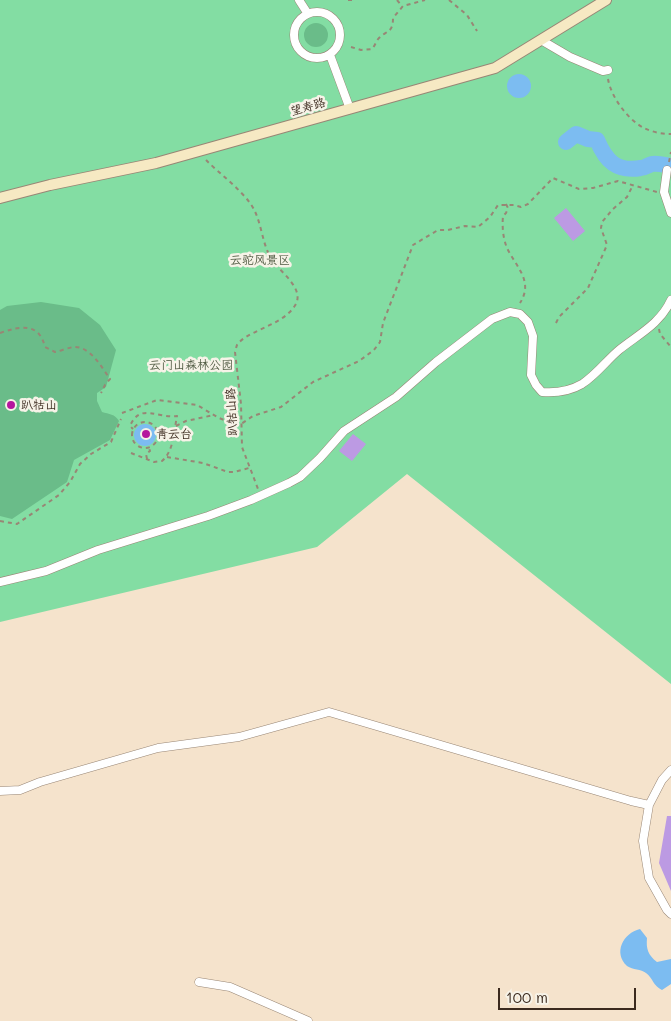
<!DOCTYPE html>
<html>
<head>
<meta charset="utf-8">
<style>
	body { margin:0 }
	#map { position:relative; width:671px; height:1021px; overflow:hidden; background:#f5e3cc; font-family:Mali,sans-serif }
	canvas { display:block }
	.scale { position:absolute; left:498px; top:988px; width:138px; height:22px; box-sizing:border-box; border:2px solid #3b2a1e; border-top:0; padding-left:6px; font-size:15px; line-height:18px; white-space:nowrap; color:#3b2a1e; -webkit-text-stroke:4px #f7f3e8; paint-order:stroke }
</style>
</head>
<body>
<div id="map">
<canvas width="671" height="1021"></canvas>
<div class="scale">100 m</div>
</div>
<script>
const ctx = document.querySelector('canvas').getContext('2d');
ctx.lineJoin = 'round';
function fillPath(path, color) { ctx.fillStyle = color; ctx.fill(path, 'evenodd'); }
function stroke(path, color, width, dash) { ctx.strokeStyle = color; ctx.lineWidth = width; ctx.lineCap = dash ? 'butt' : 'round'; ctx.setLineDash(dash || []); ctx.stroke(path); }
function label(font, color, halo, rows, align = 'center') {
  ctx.font = font + ' Mali,"LXGW WenKai TC",sans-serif'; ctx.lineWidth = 5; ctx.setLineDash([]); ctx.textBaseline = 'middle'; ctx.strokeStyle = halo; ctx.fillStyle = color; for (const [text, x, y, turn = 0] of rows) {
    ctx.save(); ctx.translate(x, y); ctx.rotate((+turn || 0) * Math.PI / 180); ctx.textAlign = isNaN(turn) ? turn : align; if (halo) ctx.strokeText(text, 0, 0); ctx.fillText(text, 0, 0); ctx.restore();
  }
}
fillPath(new Path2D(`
	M 0,0 L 671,0 L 671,684 L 407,474 L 317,547 L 0,622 Z`), '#83dda3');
fillPath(new Path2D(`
	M304 35a12 12 0 1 1 24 0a12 12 0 1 1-24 0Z
	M 41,302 L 79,308 L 100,325 L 116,350 L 106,387 L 97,393 L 97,401 L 102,412 C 109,414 115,414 119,421 L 110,440 L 74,460 L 67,482 L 12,519 L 0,516 L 0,310 L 7,306 Z`), '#6abc89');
fillPath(new Path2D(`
	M507 86a12 12 0 1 1 24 0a12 12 0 1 1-24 0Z
	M134 435a11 11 0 1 1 22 0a11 11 0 1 1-22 0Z
	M 640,929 L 647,938 C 646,949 648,955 657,962 L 671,959 L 671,984 L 662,990 C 653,986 653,978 646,973 C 641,969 633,970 627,966 C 613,953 623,933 640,929 Z`), '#7cbcf1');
stroke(new Path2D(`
	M 566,142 L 576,134 L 588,139 L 597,140 C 606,161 616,172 641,168 C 645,168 648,165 652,164 C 657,163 665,165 671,166`), '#7cbcf1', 16);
fillPath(new Path2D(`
	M 566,208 L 585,231 L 573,241 L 554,218 Z
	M 353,434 L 366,444 L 352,461 L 339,451 Z
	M 667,816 L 671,816 L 671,891 L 659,863 Z`), '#bc9ae3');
const street = new Path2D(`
	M 299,0 L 308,14
	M294 35a23 23 0 1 1 46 0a23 23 0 1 1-46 0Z
	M 541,40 L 570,57 L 603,71 L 608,70
	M 330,55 L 350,109
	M 667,170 L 664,192 L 671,213
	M 0,582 L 46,571 L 98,550 L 208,516 L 251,500 L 289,483 L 300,477 L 320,458 L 344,431 L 396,397 L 436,362 L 492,319 L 510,312 L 520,314 L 528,322 L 533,336 L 531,375 L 536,385 L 542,392 C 555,393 570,391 582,384 C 596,375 607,360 619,350 C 639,334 660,324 671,300
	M 671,770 L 662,780 L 649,805 L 643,841 L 649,878 L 667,910 L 671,914
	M 0,791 L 20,790 L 40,782 L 158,748 L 239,737 L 329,712 L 631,801 L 649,805
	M 199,982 L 230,987 L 308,1021`);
const secondary = new Path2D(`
	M 0,198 L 50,185 L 156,163 L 495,68 L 606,0`);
stroke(street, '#988675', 9);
stroke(secondary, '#988675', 12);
stroke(new Path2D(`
	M 348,0 L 352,0
	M 397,0 L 402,6
	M 449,0 L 467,15 L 477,31
	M 351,47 L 361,50 L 372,49 C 375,46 376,41 379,38 C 387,30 393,33 393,18 L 403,6 L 425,0
	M 608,79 C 611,97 628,120 644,128 C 652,132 662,134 671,134
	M 206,160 C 219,173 239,188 250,203 C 262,219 261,243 272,260 C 281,273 307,290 294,307 C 281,326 246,331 237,345 C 236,347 236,350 235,352 L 241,404 L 242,447 L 258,489
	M 669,162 L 671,152
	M 506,204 L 508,208 L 506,213 L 503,216 C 502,227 503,238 507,248 C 516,267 534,281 520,303
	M 556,323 L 559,317 L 588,288 L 607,245 L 601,228 L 602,222 L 613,209 L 627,197 L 632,187
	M 659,329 L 660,334 L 671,347
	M 0,333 C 20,326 39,322 45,347 L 55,352 C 61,351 69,347 75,347 C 91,347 102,368 110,379 L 105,385 L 101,393
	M 122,413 L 157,400 L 197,405 L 219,418 L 234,424 L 241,424 L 253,416 L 281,407 L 313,382 L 359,361 L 374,350 L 380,342 L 383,323 L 413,245 L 438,230 L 448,230 L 465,226 L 478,227 L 490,217 L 498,205 L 514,205 L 521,207 L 528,204 L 553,178 L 579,189 L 593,188 L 618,181 L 657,192
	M132 435a13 13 0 1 1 26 0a13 13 0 1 1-26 0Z
	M 176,426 L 186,421 L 214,415
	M 131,453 L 154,462 L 162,461 C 174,451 174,430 177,416 C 158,419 140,402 130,426 L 133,429
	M 167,457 L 203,463 L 228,472 L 234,472 L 249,468
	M 147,459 L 146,454 L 150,451 L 149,448
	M 0,521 L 17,524 L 59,495 L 70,482 L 80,464 L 91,454 L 111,442 L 121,419`), '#988675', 2, [4, 4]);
stroke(street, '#fff', 8);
stroke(secondary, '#f6e9c3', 10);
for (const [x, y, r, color] of [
	[11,405,5,"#b5179e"],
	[146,434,5,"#b5179e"]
]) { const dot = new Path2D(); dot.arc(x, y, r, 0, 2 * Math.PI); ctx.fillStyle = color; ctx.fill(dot); stroke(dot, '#f7f3e8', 2); }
label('12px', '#3b2a1e', '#f7f3e8', [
	["望寿路",308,107,-16],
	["趴牯山路",232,412,-93]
]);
label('12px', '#4d573f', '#f7f3e8', [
	["云驼风景区",260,260],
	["云门山森林公园",191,365]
]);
label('12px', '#3b2a1e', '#f7f3e8', [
	["趴牯山",21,405],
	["青云台",156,434]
], 'left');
</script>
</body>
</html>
